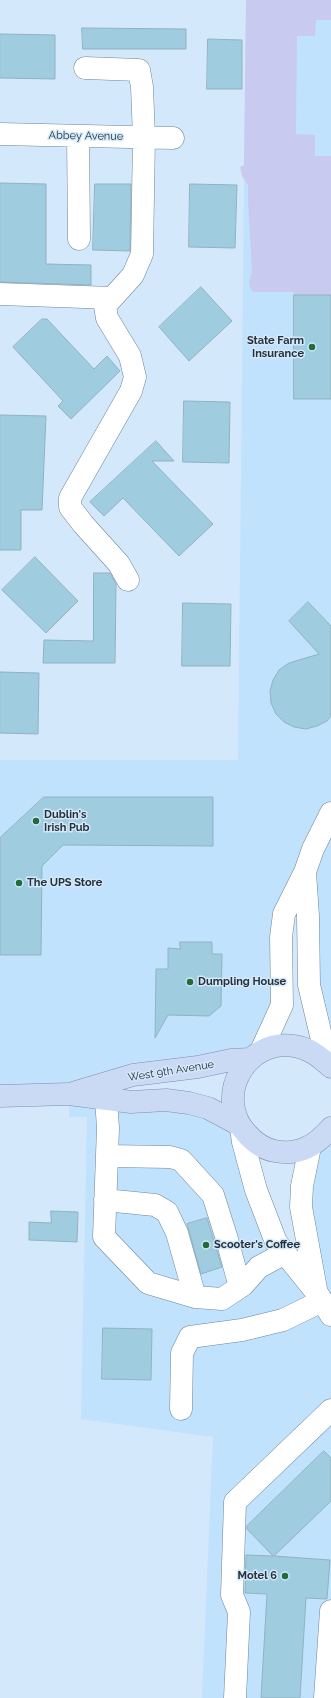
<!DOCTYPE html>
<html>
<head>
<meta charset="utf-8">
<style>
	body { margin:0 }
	canvas { display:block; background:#d3e8fa }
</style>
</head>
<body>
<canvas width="331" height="1698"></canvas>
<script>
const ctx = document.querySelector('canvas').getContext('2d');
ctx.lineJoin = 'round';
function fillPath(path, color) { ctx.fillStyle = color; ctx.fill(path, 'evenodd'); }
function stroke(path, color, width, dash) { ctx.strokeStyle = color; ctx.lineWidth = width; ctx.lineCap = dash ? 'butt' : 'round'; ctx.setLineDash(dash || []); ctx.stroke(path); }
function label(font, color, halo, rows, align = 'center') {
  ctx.font = font + ' Raleway,sans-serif'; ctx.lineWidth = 3; ctx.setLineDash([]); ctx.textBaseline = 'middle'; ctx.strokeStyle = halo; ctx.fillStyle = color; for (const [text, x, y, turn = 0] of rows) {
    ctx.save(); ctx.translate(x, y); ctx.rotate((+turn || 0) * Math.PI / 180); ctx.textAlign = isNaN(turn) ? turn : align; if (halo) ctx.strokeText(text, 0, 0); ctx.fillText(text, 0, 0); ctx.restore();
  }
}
fillPath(new Path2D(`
	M 246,0 L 331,0 L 331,1030 L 314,1012 L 305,873 L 281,964 L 261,1051 L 70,1093 L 131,1102 L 238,1124 L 256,1190 L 316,1292 L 305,1231 L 310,1147 L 331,1137 L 331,1698 L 202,1698 L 213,1437 L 81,1419 L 87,1117 L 69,1117 L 69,1094 L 0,1096 L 0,760 L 238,760 Z`), '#c1e2fd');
fillPath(new Path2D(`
	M 246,0 L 331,0 L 331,20 L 316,20 L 315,36 L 297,36 L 296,134 L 315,135 L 315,156 L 331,156 L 331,295 L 294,295 L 293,292 L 253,292 C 247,285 249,279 252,272 L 248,202 L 248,185 L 242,176 L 240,167 L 244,165 Z`), '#c8cbef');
const building = new Path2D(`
	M 82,28 L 186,29 L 186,49 L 83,49 Z
	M 0,34 L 55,35 L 55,79 L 0,78 Z
	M 208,39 L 242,40 L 242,89 L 207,89 Z
	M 0,183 L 46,184 L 46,264 L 91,265 L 91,285 L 0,282 Z
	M 95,184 L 131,184 L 130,251 L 93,250 Z
	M 190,184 L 237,185 L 235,248 L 189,247 Z
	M 201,287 L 232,321 L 189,361 L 159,327 Z
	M 294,295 L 331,295 L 331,399 L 294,399 Z
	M 42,319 L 47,319 L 94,369 L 107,356 L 120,371 L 71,419 L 58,406 L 63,401 L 13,347 Z
	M 184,401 L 230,402 L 229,463 L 183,462 Z
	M 0,415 L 46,416 L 42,510 L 21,510 L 21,550 L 0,550 Z
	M 156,441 L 174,461 L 152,461 L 213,524 L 179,556 L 123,498 L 104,516 L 90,502 Z
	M 35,557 L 78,601 L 46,633 L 2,590 Z
	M 94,573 L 110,573 L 116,584 L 115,663 L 43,663 L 44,640 L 93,641 Z
	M 308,602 L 331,626 L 331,716 L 327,721 L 317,726 L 306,729 L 294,727 L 284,722 L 276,714 L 271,703 L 270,691 L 273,680 L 279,670 L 289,663 L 319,654 L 289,621 Z
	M 183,603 L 231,604 L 230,666 L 182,666 Z
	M 0,672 L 39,673 L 38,734 L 0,733 Z
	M 44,797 L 213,797 L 213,846 L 63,845 L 42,866 L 41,955 L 0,955 L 0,838 Z
	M 180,942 L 212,942 L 212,954 L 222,954 L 221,1006 L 209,1016 L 168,1015 L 155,1038 L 156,969 L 168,969 L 168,948 L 180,949 Z
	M 51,1211 L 78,1212 L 77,1242 L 29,1240 L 29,1222 L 51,1223 Z
	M 207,1218 L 222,1267 L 201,1274 L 187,1224 Z
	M 103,1328 L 152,1329 L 151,1380 L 102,1379 Z
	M 324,1451 L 331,1458 L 331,1501 L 274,1556 L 330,1560 L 327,1599 L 306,1598 L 300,1698 L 261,1698 L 267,1594 L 245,1593 L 246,1555 L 273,1556 L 247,1529 L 247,1526 Z`);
fillPath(building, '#9fccdf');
stroke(building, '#91b3c1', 1);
const minor = new Path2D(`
	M 85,68 L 139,70 L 142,87 L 144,137 L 142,254 L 133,275 L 105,306 L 107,318 L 130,356 L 135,377 L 131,391 L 70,498 L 70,507 L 83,524 L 119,564 L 128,580
	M 0,134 L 173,138
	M 78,136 L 79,239
	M 0,294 L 112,298
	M 305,872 L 308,916 L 309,985 L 323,1044 L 324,1061
	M 261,1051 L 282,1005 L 281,937 L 284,914 L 305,872 L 313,849 L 331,813
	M 106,1099 L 108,1128 L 104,1237 L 148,1283 L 195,1297 L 222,1299 L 243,1285 L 259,1267 L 285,1253
	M 241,1128 L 243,1142 L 256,1190 L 276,1242 L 317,1293 L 331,1315
	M 310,1147 L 302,1186 L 301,1207 L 316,1289
	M 107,1156 L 170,1157 L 181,1160 L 213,1195 L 226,1236 L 240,1287
	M 105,1200 L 155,1205 L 167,1212 L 177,1233 L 195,1297
	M 181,1409 L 182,1353 L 190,1337 L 242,1330 L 283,1320 L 322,1301
	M 235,1698 L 239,1612 L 232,1595 L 235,1502 L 331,1410
	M 325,1698 L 331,1611`);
const major = new Path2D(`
	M 331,1067 C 320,1057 309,1048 294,1046 C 245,1038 213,1098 247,1134 C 255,1143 263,1149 275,1151 C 299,1156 316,1145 331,1128
	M 76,1092 L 133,1075 L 198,1067 L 231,1060 L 250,1059
	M 0,1096 L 69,1094 L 131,1102 L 166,1100 L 189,1103 L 208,1108 L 238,1124`);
stroke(minor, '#6d859a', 23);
stroke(major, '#7c8fae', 23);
stroke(minor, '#fff', 22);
stroke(major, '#cbdaf4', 22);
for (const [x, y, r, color] of [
	[312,347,4,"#236c3a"],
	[36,821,4,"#236c3a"],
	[19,883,4,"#236c3a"],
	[190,982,4,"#236c3a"],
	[206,1245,4,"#236c3a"],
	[285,1576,4,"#236c3a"]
]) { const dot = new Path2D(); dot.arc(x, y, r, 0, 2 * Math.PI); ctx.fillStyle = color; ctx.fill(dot); stroke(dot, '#d3e8fa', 1.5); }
label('11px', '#27313a', '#d3e8fa', [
	["Abbey Avenue",86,136,1],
	["West 9th Avenue",171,1071,-9]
]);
label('bold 11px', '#27313a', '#d3e8fa', [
	["State Farm",304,341,"right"],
	["Insurance",304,354,"right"],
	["Dublin's",44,815],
	["Irish Pub",44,828],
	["The UPS Store",27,883],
	["Dumpling House",198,982],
	["Scooter's Coffee",214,1245],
	["Motel 6",277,1576,"right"]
], 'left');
</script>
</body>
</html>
